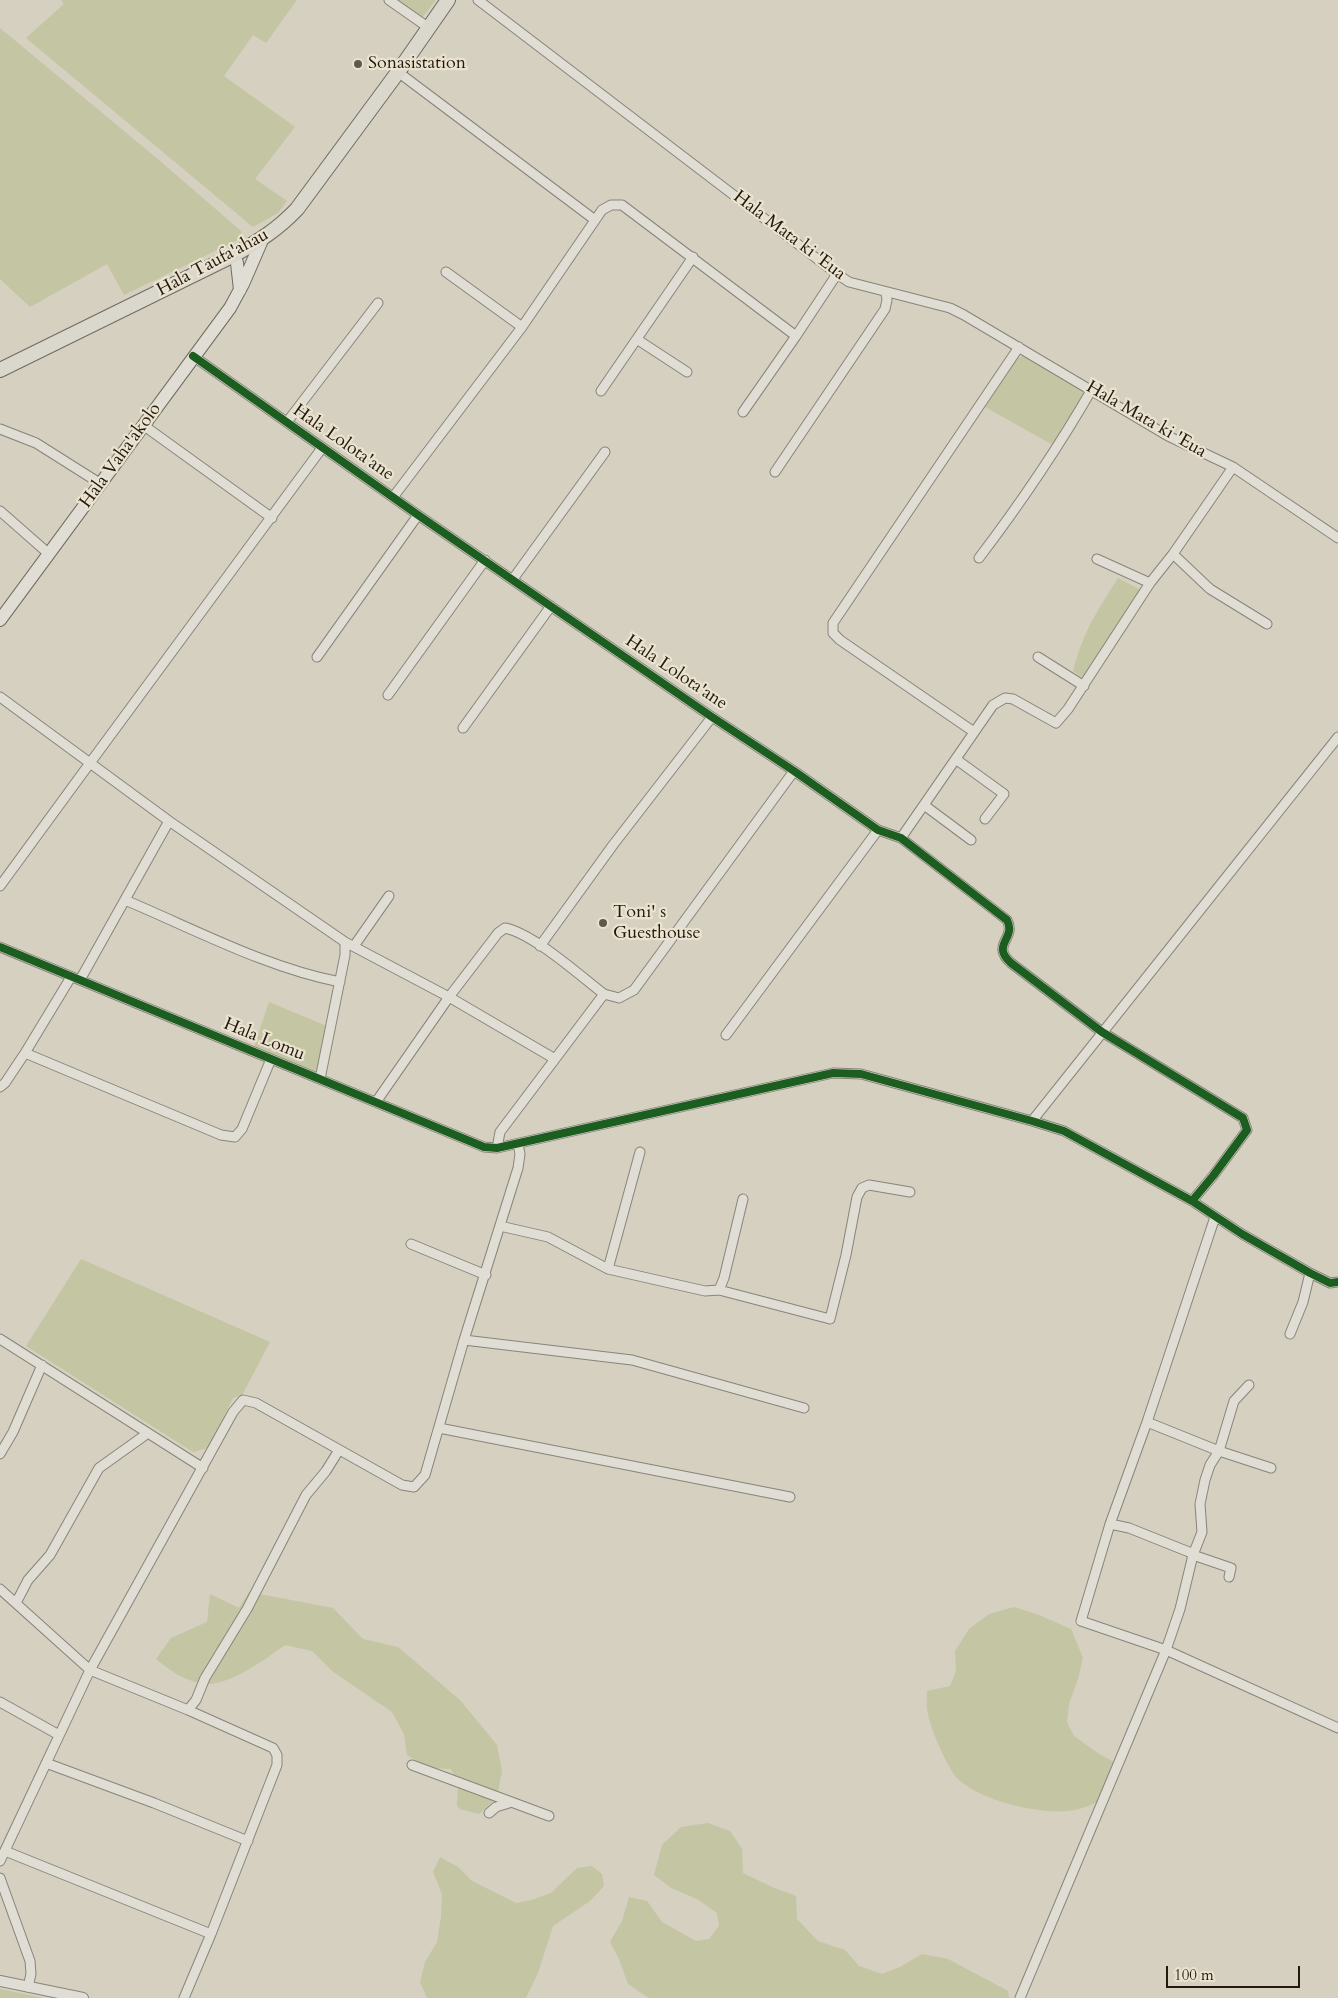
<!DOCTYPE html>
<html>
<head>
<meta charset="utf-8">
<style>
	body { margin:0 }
	#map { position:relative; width:1338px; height:1998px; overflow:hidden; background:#d5d0bf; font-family:Cardo,serif }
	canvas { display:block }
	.scale { position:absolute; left:1166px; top:1966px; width:134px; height:22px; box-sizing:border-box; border:2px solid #231810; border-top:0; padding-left:6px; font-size:15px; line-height:18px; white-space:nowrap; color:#231810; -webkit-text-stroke:4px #eae3cf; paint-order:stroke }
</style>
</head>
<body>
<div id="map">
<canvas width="1338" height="1998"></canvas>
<div class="scale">100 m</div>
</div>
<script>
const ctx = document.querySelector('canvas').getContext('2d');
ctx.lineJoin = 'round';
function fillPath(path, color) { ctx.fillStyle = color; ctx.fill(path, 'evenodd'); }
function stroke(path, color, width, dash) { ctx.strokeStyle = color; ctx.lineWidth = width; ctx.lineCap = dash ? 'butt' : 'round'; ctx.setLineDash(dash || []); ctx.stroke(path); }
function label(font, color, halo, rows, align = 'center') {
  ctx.font = font + ' Cardo,serif'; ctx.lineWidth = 4.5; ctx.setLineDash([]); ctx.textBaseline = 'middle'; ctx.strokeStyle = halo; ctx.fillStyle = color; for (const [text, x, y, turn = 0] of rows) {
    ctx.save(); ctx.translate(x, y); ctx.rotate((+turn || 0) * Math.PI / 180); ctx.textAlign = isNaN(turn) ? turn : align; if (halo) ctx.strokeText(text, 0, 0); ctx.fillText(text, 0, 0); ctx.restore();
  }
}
fillPath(new Path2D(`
	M 61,0 L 297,0 L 266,43 L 253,35 L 224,76 L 295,127 L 255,179 L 287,201 L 278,213 L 253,227 L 26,38 L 64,4 Z
	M 396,0 L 436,0 L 422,18 Z
	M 0,28 L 160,161 L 241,231 L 242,238 L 124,295 L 107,264 L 30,307 L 0,279 Z
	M 1023,356 L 1083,390 L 1084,395 L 1053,445 L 985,407 L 1017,358 Z
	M 1118,578 L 1139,589 L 1140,593 L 1083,678 L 1073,671 C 1083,632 1097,611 1118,578 Z
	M 269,1002 L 329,1027 L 319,1074 L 253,1050 Z
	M 81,1259 L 270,1342 L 242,1395 L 233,1398 L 208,1448 L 193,1452 L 26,1346 Z
	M 249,1592 L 333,1608 L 363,1639 L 398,1647 L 460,1700 L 497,1745 L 502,1771 L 497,1797 L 479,1814 L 459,1809 L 457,1805 L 458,1786 L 451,1769 L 429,1768 L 407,1755 L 404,1734 L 392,1712 L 332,1671 L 312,1651 L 285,1645 C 265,1659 225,1690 199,1683 C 182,1679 169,1670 156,1659 L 171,1638 L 207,1622 L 210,1594 L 239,1608 Z
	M 1014,1607 L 1039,1615 L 1071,1629 L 1083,1658 L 1078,1679 L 1069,1704 L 1067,1722 L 1074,1736 L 1099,1754 L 1116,1763 L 1101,1801 C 1092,1804 1084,1808 1075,1810 C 1044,1816 978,1801 956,1777 C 947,1766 930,1728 928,1714 C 926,1707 927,1699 927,1691 L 950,1686 L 956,1671 L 955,1651 L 969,1629 L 989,1614 Z
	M 708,1823 L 730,1831 L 742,1849 L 743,1873 L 772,1887 L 796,1896 L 797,1919 L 818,1941 L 845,1950 L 859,1966 L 882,1974 L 900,1967 L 922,1954 L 948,1959 L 1008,1991 L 1009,1998 L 649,1998 L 628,1984 L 619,1959 L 610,1942 L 622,1921 L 629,1897 L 647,1901 L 662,1922 L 696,1941 L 709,1939 L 719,1926 L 717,1913 L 697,1899 L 671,1888 L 654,1875 L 662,1845 L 681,1827 Z
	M 440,1857 L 458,1867 L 472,1881 L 516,1903 L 532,1900 L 551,1893 L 577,1868 L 592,1866 L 602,1874 L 604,1886 L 590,1901 L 553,1926 L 538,1973 L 526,1998 L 427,1998 L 420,1982 L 425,1962 L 437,1942 L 441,1917 L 442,1894 L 433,1872 Z
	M 0,1989 L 43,1998 L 0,1998 Z`), '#c3c5a3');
const minor = new Path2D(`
	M 389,0 L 429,28
	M 478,0 L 837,274 L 849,282 L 950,308 L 964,315 L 1168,436 L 1233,467 L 1338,538
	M 398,72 L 595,220
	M 446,272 L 522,327
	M 638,340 L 687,372
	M 193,356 L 418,515 L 712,717 L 794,771 L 878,830 L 901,838 L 1007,920 C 1017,939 990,944 1011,963 L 1102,1032 L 1243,1118 L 1247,1130 L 1213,1176 L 1192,1201
	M 601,391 L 693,257
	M 743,412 L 796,336
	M 287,422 L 378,303
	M 143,425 L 272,518
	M 0,429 L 36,443 L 101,484
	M 322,448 L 90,763 L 169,821 L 345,942 L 449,997 L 498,933 L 505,928 C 534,934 579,975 604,994
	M 775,472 L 885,309 L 887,300 L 886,293
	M 394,496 L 522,327 L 602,210 L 611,205 L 622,205 L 796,336 L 837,274
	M 0,511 L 49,554
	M 1173,554 L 1210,589 L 1267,624
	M 979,558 C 1020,504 1058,448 1092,389
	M 1097,559 L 1150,583
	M 513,579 L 605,452
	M 317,657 L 418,515
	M 1038,657 L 1084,686
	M 388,695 L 485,560
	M 0,697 L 90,763 L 0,886
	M 463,728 L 551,606
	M 974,732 L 840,640 L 833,633 L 833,623 L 1019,347
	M 957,760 L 1004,794 L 985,819
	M 924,805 L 971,840
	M 901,838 L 993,705 L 1005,698 L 1013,699 L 1056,723 L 1068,709 L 1150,583 L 1173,554 L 1233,467
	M 125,900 C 194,929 267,968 340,982
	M 354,946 L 389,896
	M 540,946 L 613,845 L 712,717
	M 0,947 L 484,1147 L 497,1148 L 833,1073 L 861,1074 L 1032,1121 L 1064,1131 L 1192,1201 L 1242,1234 L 1310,1273 L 1330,1283 L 1338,1282
	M 80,980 L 169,821
	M 726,1035 L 878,830
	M 25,1053 L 221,1135 L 235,1137 L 242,1129 L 271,1059
	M 320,1079 L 345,955 L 345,942
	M 0,1087 L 5,1083 L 25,1053 L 71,977
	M 376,1102 L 449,997 L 555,1059
	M 1032,1121 L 1338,737
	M 497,1148 L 500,1132 L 604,994 L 619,998 L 634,990 L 794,771
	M 500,1226 L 548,1237 L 608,1269 L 705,1291 L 719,1290 L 724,1278 L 743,1199
	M 411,1244 L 486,1275
	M 608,1269 L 640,1152
	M 719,1290 L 830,1319 L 846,1255 L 857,1197 L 862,1188 L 869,1185 L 910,1192
	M 1290,1334 L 1303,1302 L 1310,1273
	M 0,1339 L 203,1468
	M 464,1340 L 632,1360 L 804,1408
	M 1147,1422 L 1219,1451 L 1271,1468
	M 439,1428 L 790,1497
	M 0,1454 L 13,1432 L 42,1365
	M 1110,1524 L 1147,1422 L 1215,1217
	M 1229,1577 L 1231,1568 L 1193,1555 L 1189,1552 L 1129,1528 L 1110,1524 L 1081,1621 L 1166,1650 L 1338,1728
	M 0,1589 L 90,1670 L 188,1710 L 273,1748 L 277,1755 L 277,1765 L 211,1934 L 184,1998
	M 16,1603 L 28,1580 L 50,1555 L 99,1468 L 148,1433
	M 0,1702 L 59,1735
	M 188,1710 L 196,1700 L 205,1678 L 247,1609 L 306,1495 L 326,1471 L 339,1450
	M 46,1763 L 154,1803 L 248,1841
	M 412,1765 L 549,1816
	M 489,1813 L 496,1807 L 509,1803
	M 5,1851 L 211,1934
	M 0,1861 L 90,1670 L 233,1412 L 243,1400 L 256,1403 L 402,1485 L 414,1487 L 425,1475 L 464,1340 L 518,1168 L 520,1154 L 518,1144
	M 0,1878 L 30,1961 L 31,1974 L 28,1987
	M 1020,1998 L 1166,1650 L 1180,1609 L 1193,1555 L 1202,1532 L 1200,1504 L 1205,1480 L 1210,1465 L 1219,1451 L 1234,1401 L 1249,1385`);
const tertiary = new Path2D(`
	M 0,1981 L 83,1998`);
const secondary = new Path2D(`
	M 234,255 L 237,263 L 240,290
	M 0,620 L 230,308 L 243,284 L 262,240`);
const primary = new Path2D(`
	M 0,370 L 234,255 C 259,241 277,230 297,209 L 398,72 L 448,0`);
stroke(minor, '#89847a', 11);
stroke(tertiary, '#89847a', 12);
stroke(secondary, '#706b62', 14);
stroke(primary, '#706b62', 16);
stroke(minor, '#dfddd4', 9);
stroke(tertiary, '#dfddd4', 10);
stroke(secondary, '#dfddd4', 12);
stroke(primary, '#dad7cd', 14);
stroke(new Path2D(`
	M 193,356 L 418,515 L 712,717 L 794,771 L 878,830 L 901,838 L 1007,920 C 1017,939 990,944 1011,963 L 1102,1032 L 1243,1118 L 1247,1130 L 1213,1176 L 1192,1201
	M 0,947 L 484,1147 L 497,1148 L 833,1073 L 861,1074 L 1032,1121 L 1064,1131 L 1192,1201 L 1242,1234 L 1310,1273 L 1330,1283 L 1338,1282`), '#1b5e20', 8);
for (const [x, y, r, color] of [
	[358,64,5,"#61584d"],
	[603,923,5,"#61584d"]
]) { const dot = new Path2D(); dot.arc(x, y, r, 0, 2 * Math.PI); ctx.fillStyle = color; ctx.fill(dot); stroke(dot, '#eae3cf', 2); }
label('18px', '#231810', '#eae3cf', [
	["Sonasistation",368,64],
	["Toni' s",613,913],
	["Guesthouse",613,934]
], 'left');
label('18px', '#231810', '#eae3cf', [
	["Hala Mata ki 'Eua",789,236,37],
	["Hala Taufa'ahau",213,263,-28],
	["Hala Mata ki 'Eua",1146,420,30],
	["Hala Lolota'ane",343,443,35],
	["Hala Vaha'akolo",121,456,-54],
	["Hala Lolota'ane",676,673,34],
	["Hala Lomu",264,1040,22]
]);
</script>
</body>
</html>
